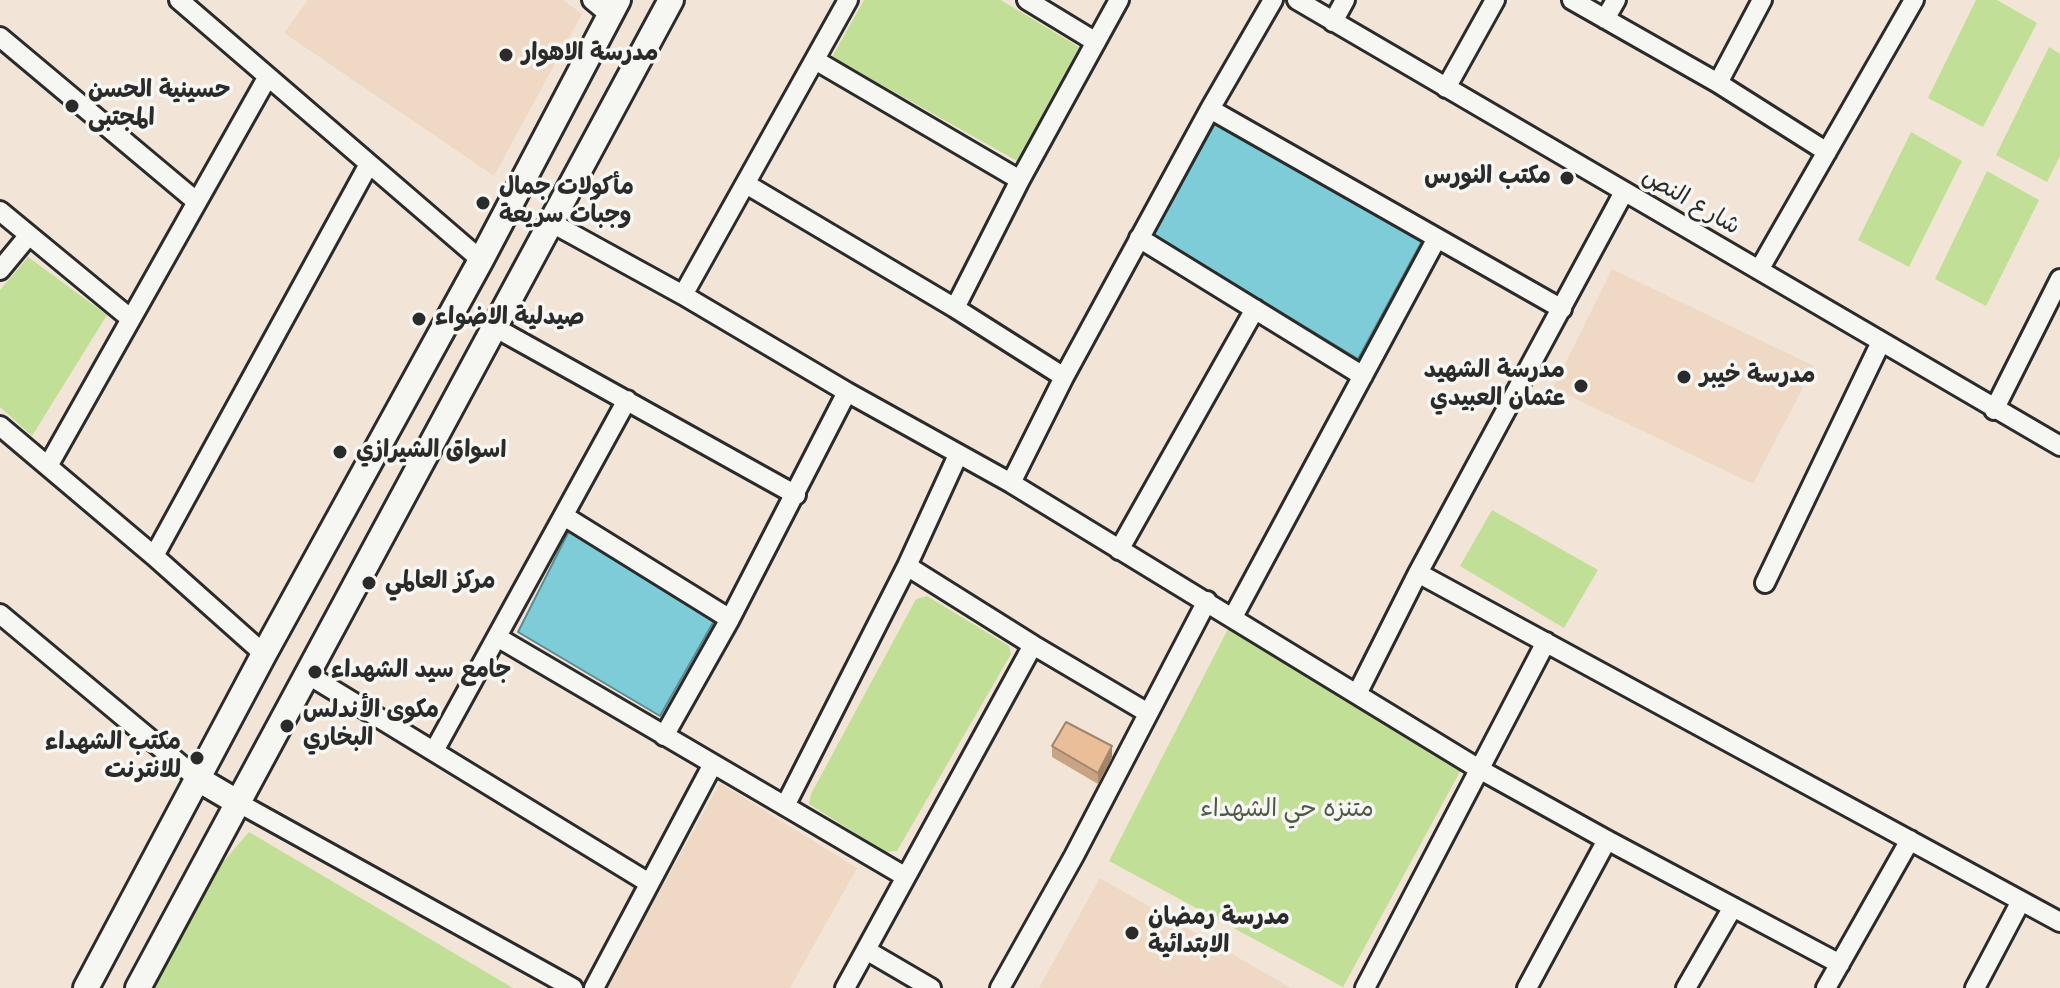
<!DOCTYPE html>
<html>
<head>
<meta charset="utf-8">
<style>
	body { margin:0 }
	canvas { display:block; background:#f2e5d7 }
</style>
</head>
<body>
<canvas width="2060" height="988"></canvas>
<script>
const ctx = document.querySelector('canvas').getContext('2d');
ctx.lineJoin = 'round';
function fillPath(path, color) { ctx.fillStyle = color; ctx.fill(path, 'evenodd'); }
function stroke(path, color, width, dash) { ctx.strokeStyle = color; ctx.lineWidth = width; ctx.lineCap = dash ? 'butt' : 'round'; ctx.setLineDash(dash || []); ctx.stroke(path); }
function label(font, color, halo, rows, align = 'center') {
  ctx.font = font + ' Mynerve,"Playpen Sans Arabic",sans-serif'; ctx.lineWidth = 7; ctx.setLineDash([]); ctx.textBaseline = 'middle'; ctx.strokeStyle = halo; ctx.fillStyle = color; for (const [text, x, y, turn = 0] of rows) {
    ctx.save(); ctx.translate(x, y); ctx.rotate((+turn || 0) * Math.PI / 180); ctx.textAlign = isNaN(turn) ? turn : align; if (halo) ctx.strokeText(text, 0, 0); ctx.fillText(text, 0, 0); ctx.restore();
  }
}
fillPath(new Path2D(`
	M 308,0 L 563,0 L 582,14 L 494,176 L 284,33 Z
	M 1612,269 L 1814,366 L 1753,484 L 1553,388 Z
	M 720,783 L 857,868 L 790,988 L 606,988 Z
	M 1100,878 L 1291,988 L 1039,988 Z`), '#efd9c4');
fillPath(new Path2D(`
	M 864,0 L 1001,0 L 1079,47 L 1017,161 L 832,57 Z
	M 1976,0 L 1997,0 L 2037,23 L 1983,127 L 1928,98 Z
	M 2049,47 L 2060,54 L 2060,156 L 2047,182 L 1996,155 Z
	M 1911,132 L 1962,161 L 1909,267 L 1858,240 Z
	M 1987,171 L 2039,200 L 1986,306 L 1935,279 Z
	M 28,257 L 107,315 L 32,436 L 0,407 L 0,290 Z
	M 1492,510 L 1598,570 L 1564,628 L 1460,566 Z
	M 927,596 L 1009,646 L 1011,654 L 897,851 L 885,852 L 809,804 L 811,794 L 916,599 Z
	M 1229,627 L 1463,766 L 1343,987 L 1109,861 Z
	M 249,832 L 513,988 L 153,988 L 177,915 Z`), '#c1df96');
const water = new Path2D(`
	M 1215,124 L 1422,241 L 1358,359 L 1153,234 Z
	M 569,531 L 714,621 L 660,716 L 518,632 Z`);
fillPath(water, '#7dccd8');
stroke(water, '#5c8c93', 2);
const minor = new Path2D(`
	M 179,0 L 481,260
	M 592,0 L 610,15
	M 1027,0 L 1096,42
	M 1297,0 L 2060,446
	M 1572,0 L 1718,83 L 1827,152
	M 1605,19 L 1616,0
	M 1333,22 L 1345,0
	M 0,37 L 197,202
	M 815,60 L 1020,180
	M 1718,83 L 1762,0
	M 1446,88 L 1495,0
	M 1210,109 L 1273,0
	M 746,184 L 955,308 L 1064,377
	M 1624,192 L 1418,573 L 2060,922
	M 0,211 L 131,319
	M 552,223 L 683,295 L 847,392 L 1011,483 L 1479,769 L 1607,840 L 1840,964
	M 1139,238 L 1363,376
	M 0,270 L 29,235
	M 1759,270 L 1914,0
	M 683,295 L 848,0
	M 955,308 L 1020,180 L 1119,0
	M 494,327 L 796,495
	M 1994,410 L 2060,279
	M 0,426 L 154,556 L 264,654
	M 48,466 L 267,78
	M 1011,483 L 1064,377 L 1210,109 L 1562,309
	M 564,516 L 730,619
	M 1119,550 L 1255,309
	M 154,556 L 369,164
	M 1765,583 L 1881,342
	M 0,614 L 198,779
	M 1233,617 L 1437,238
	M 497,637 L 906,877
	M 1033,645 L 1148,713
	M 307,674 L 649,883
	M 1357,694 L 1418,573
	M 664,736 L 730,619 L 847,392
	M 434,751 L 627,400
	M 237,802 L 573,988
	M 785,806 L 907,566 L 958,455
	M 866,950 L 931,988
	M 594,988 L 713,764
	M 845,988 L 1033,645 L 907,566
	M 1000,988 L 1074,856 L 1207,601
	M 1365,988 L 1546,642
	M 1527,988 L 1607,840
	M 1686,988 L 1733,907
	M 1826,988 L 1910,840
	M 1975,988 L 2021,901`);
const major = new Path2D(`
	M 198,779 L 237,802
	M 86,988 L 264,654 L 481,260 L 618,0
	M 138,988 L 671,0`);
stroke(minor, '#2b2b2b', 24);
stroke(major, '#2b2b2b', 30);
stroke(minor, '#f6f6f2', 18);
stroke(major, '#f6f6f2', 24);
fillPath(new Path2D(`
	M 1052,746 L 1112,758 L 1098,784 L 1052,757 Z`), '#c8a384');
fillPath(new Path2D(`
	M 1112,746 L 1112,758 L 1098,784 L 1098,773 Z`), '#a3856b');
const building = new Path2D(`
	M 1066,722 L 1112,746 L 1098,773 L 1052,746 Z`);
fillPath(building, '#e9be99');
stroke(building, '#a3856b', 2);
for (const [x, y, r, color] of [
	[506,55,8,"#2b2b2b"],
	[72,106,8,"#2b2b2b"],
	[1567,178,8,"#2b2b2b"],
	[483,203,8,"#2b2b2b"],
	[419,319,8,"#2b2b2b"],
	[1684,377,8,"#2b2b2b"],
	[1581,386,8,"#2b2b2b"],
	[340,452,8,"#2b2b2b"],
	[369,583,8,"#2b2b2b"],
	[315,672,8,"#2b2b2b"],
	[287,726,8,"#2b2b2b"],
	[197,758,8,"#2b2b2b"],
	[1132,933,8,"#2b2b2b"]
]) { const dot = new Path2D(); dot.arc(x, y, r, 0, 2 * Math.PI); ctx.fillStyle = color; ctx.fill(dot); stroke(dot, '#f6f6f2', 3); }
label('bold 24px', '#2b2b2b', '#f6f6f2', [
	["مدرسة الاهوار",522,55],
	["حسينية الحسن",88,92],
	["المجتبى",88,120],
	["مكتب النورس",1551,178,"right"],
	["مأكولات جمال",499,189],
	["وجبات سريعة",499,217],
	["صيدلية الاضواء",435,319],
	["مدرسة الشهيد",1565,372,"right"],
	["عثمان العبيدي",1565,400,"right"],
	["مدرسة خيبر",1700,377],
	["اسواق الشيرازي",356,452],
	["مركز العالمي",385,583],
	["جامع سيد الشهداء",331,672],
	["مكوى الأندلس",303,712],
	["البخاري",303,740],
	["مكتب الشهداء",181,744,"right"],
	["للانترنت",181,772,"right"],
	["مدرسة رمضان",1148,919],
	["الابتدائية",1148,947]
], 'left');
label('24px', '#2b2b2b', '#f6f6f2', [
	["شارع النص",1690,203,30]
]);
label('24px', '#505846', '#f6f6f2', [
	["متنزه حي الشهداء",1287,811]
]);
</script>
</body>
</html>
